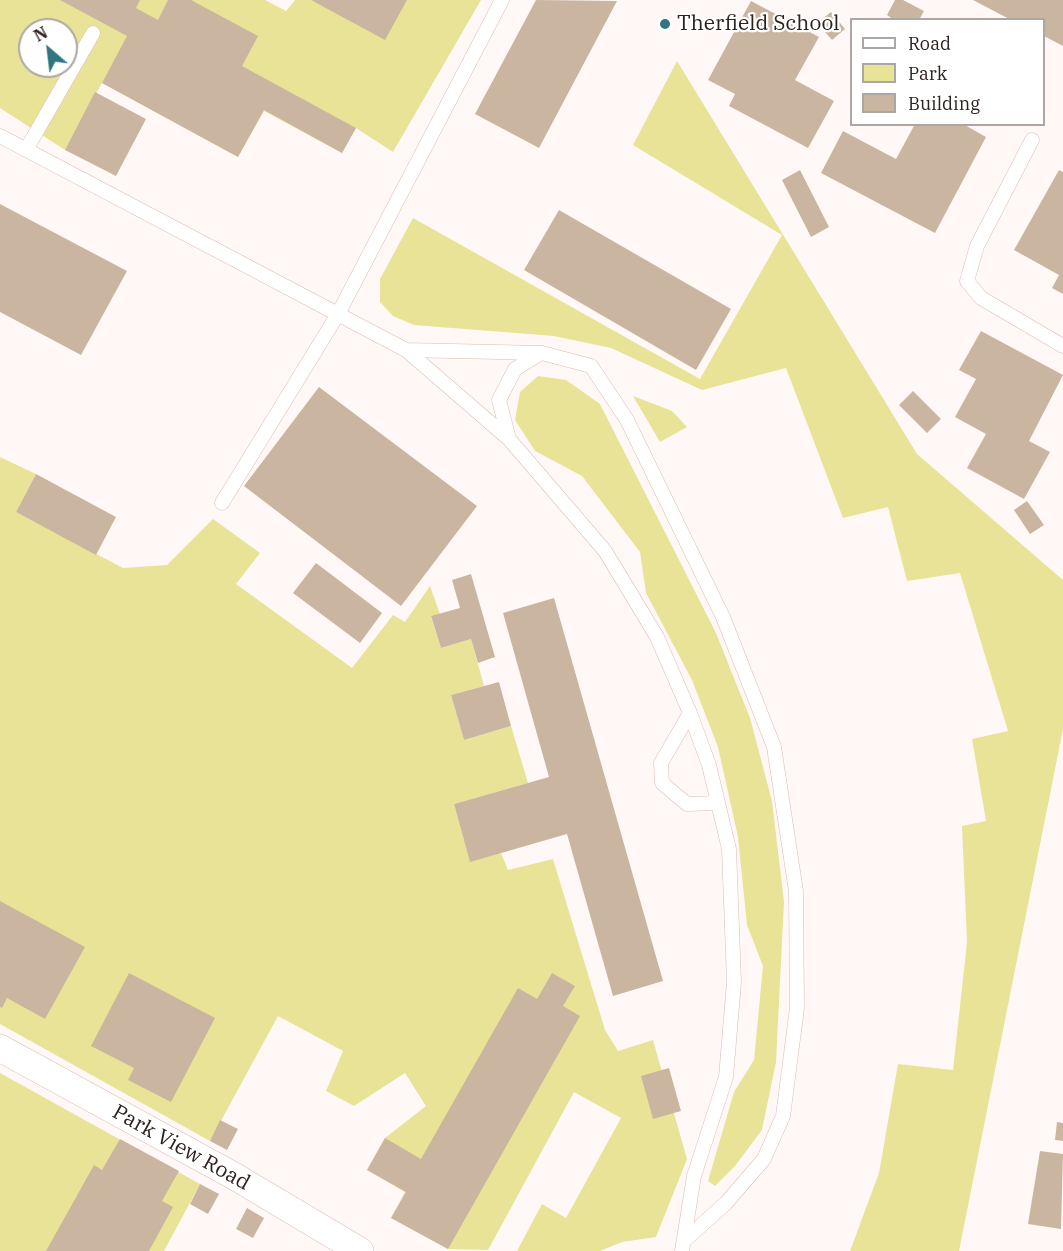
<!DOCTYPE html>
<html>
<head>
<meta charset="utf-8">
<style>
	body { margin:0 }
	#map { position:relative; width:1063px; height:1251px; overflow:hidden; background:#fff8f6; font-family:"IBM Plex Serif",serif }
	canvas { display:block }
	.legend { position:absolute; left:850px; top:18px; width:195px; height:108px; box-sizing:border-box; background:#fff; border:2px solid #aba7a5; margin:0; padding:8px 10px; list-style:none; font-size:18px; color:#2e221f }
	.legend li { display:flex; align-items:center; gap:12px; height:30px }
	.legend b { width:30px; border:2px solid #aba7a5 }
	.north { position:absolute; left:18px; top:18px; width:60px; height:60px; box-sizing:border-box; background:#fff; border:2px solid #aba7a5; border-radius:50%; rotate:332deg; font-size:16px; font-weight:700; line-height:24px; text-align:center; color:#2e221f }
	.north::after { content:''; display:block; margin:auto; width:21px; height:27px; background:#2f7681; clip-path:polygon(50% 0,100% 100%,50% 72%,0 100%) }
</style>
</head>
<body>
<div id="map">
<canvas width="1063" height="1251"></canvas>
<ul class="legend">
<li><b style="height:8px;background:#fff"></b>Road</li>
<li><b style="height:16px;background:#e9e397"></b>Park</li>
<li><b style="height:16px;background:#cab6a0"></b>Building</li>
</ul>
<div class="north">N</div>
</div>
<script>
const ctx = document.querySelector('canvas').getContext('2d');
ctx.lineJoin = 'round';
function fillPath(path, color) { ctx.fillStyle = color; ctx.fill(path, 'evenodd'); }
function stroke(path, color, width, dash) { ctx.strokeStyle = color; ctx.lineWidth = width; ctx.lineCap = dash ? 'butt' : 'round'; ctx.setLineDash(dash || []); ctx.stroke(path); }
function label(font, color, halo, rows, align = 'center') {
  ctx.font = font + ' "IBM Plex Serif",serif'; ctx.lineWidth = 4.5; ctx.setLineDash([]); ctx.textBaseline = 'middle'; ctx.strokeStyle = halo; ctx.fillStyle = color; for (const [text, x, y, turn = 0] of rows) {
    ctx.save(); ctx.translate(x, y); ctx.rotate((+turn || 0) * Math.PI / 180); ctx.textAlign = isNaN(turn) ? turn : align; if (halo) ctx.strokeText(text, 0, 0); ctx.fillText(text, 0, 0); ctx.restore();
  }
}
fillPath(new Path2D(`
	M 0,0 L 265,0 L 286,11 L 295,0 L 481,0 L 393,152 L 356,128 L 342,153 L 264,111 L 238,157 L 102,83 L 65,150 L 0,108 ZM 30,30 L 66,30 L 66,66 L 30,66 Z
	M 677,61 L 917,454 L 1063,580 L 1063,729 L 959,1251 L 850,1251 L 879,1173 L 898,1064 L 953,1070 L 967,942 L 962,826 L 986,821 L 972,739 L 1008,731 L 960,573 L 907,581 L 888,507 L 843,518 L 786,368 L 702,390 L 611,348 L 554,336 L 414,325 L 393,316 L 380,302 L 380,279 L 413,218 L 700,379 L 782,235 L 633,145 Z
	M 538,376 L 566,380 L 600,404 L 716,633 L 750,718 L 772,801 L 784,902 L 776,1062 L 762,1130 L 735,1166 L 715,1186 L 708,1181 L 734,1092 L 754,1060 L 763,966 L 747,925 L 738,837 L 718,747 L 692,680 L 646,593 L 640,552 L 582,476 L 535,451 L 515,420 L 520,392 Z
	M 633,396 L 672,411 L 687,427 L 660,442 Z
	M 0,457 L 36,474 L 16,512 L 123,568 L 167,565 L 213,519 L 260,553 L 236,584 L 352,668 L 393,615 L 405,622 L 430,586 L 440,614 L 431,617 L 441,648 L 471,639 L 484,686 L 451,695 L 464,740 L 511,726 L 528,783 L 454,804 L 470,861 L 501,853 L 508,870 L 553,859 L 605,1030 L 618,1051 L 653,1040 L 687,1159 L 656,1237 L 622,1242 L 600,1251 L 517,1251 L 542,1204 L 566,1218 L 621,1118 L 574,1092 L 488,1250 L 448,1249 L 391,1218 L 405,1192 L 367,1170 L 385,1138 L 426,1106 L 405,1073 L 354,1106 L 326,1091 L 343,1051 L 278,1016 L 210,1141 L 0,1024 Z
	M 0,1073 L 200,1184 L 164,1251 L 0,1251 Z`), '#e9e397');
fillPath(new Path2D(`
	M 60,0 L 140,0 L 136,8 L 158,20 L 168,0 L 191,0 L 258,36 L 242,66 L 356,128 L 342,153 L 264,110 L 238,157 L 102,83 L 127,36 Z
	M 311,0 L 407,0 L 385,40 Z
	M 536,0 L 617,1 L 539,148 L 475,114 Z
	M 895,0 L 903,0 L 924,11 L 919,20 L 894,20 L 887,15 Z
	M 973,0 L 1063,0 L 1063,46 L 1044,36 L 1044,20 L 1011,20 Z
	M 751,1 L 819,37 L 795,80 L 834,101 L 808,148 L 729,106 L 735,94 L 708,80 Z
	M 831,12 L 845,29 L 832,40 L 817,23 Z
	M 95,92 L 146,119 L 116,176 L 65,150 Z
	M 915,124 L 963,124 L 986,137 L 935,233 L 821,173 L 843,131 L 896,159 Z
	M 800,170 L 829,227 L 811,237 L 782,180 Z
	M 1059,170 L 1063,172 L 1063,294 L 1052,288 L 1059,275 L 1014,250 Z
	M 0,204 L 127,271 L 81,355 L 0,312 Z
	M 559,210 L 731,309 L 696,370 L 524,270 Z
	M 981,331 L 1063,375 L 1029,441 L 1050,452 L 1024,499 L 967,468 L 986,434 L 955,417 L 976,379 L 959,370 Z
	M 319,387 L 477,506 L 401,606 L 244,486 Z
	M 913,391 L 941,419 L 927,433 L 899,405 Z
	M 36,474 L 116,517 L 96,555 L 16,512 Z
	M 1027,501 L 1044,525 L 1030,534 L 1014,510 Z
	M 316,563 L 382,613 L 360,643 L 293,593 Z
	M 471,574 L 495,657 L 478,663 L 471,639 L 441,648 L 431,616 L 460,608 L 452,580 Z
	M 554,598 L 663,981 L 613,996 L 567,834 L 470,862 L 454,804 L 549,777 L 503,613 Z
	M 499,682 L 511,726 L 464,740 L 451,695 Z
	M 0,901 L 85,947 L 45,1019 L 7,998 L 2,1008 L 0,1007 Z
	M 129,973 L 215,1018 L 171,1102 L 128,1080 L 134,1068 L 91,1046 Z
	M 552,973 L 575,986 L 563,1006 L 580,1016 L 448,1249 L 391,1218 L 406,1192 L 367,1170 L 385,1138 L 421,1159 L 518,988 L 537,999 Z
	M 669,1068 L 681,1111 L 653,1119 L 641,1076 Z
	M 220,1120 L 238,1129 L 227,1150 L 210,1141 Z
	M 1057,1122 L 1063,1123 L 1063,1141 L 1055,1140 Z
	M 120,1139 L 179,1171 L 162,1201 L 173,1207 L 149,1251 L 46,1251 L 94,1165 L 102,1170 Z
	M 1040,1151 L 1063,1154 L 1061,1229 L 1028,1224 Z
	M 200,1184 L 219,1194 L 208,1214 L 190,1204 Z
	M 247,1208 L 264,1218 L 253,1238 L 236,1229 Z`), '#cab6a0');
const lane = new Path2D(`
	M 0,136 L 406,350 L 509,439 L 605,551 L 657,637 L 690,713 L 709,765 L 729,849 L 734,982 L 726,1077 L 694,1176 L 682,1251
	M 1032,140 L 977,246 L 967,281 L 981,298 L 1063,346
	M 26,150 L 93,33
	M 406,350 L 542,353 L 591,366 L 627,420 L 723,617 L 774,747 L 796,891 L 797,1008 L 783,1116 L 764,1159 L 726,1203 L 685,1240
	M 509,439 L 499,400 L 515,369 L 541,353
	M 222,503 L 338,314 L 502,0
	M 690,713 L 661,763 L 662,783 L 687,804 L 717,803`);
const street = new Path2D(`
	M 0,1048 L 234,1176 L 360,1251`);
stroke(lane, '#dcbcb4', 15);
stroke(street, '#dcbcb4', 28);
stroke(lane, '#fff', 14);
stroke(street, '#fff', 27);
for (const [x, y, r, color] of [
	[665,24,6,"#2f7681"]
]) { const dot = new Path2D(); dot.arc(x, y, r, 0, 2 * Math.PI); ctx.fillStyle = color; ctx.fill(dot); stroke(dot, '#fff', 2); }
label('21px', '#2e221f', '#fff', [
	["Therfield School",677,24]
], 'left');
label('21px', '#2e221f', '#fff', [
	["Park View Road",181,1148,29]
]);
</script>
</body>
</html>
